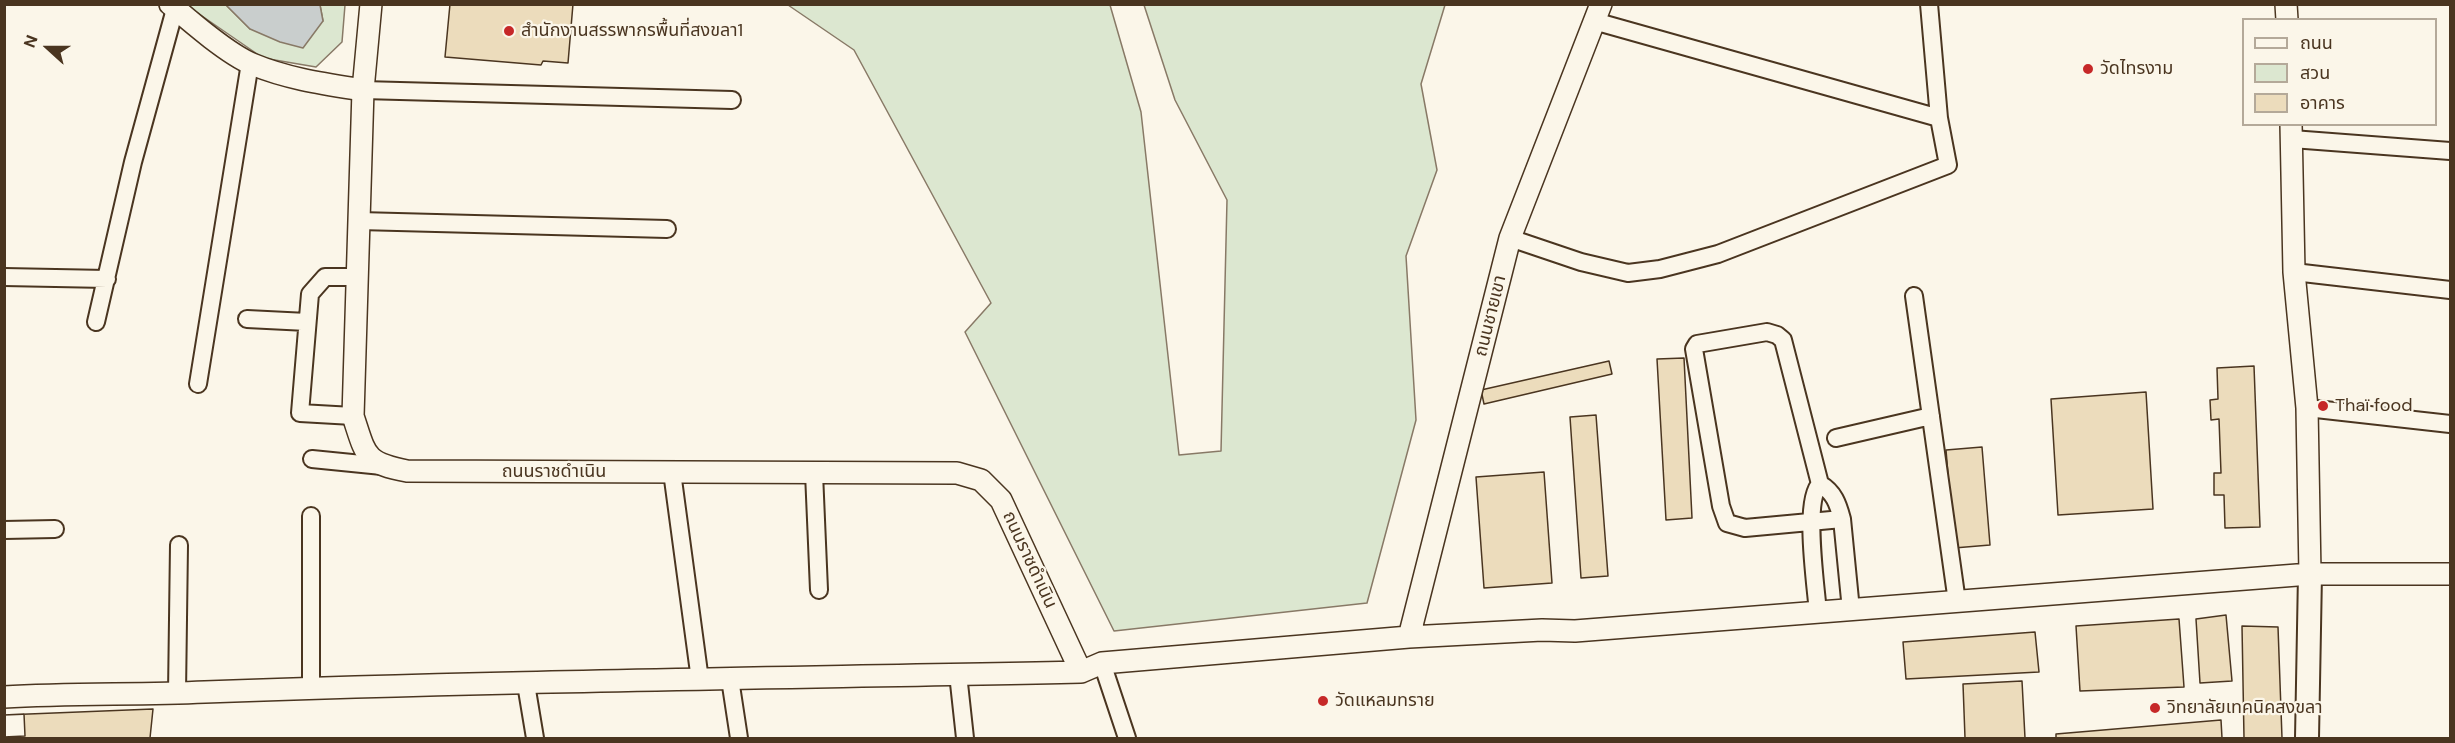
<!DOCTYPE html>
<html>
<head>
<meta charset="utf-8">
<style>
	body { margin:0 }
	#map { position:relative; width:2455px; height:743px; overflow:hidden; background:#fbf6e9; font-family:"DM Sans","Noto Sans Thai",sans-serif }
	canvas { display:block }
	.frame { position:absolute; inset:0; border:6px solid #4a3520; pointer-events:none }
	.legend { position:absolute; left:2242px; top:18px; width:195px; height:108px; box-sizing:border-box; background:#fbf6e9; border:2px solid #b4a999; margin:0; padding:8px 10px; list-style:none; font-size:18px; color:#4a3520 }
	.legend li { display:flex; align-items:center; gap:12px; height:30px }
	.legend b { width:30px; border:2px solid #b4a999 }
	.north { position:absolute; left:18px; top:18px; width:60px; height:60px; -webkit-text-stroke:4px #fbf6e9; paint-order:stroke; rotate:291deg; font-size:16px; font-weight:700; line-height:24px; text-align:center; color:#4a3520 }
	.north::after { content:''; display:block; margin:auto; width:21px; height:27px; background:#4a3520; clip-path:polygon(50% 0,100% 100%,50% 72%,0 100%) }
</style>
</head>
<body>
<div id="map">
<canvas width="2455" height="743"></canvas>
<div class="frame"></div>
<ul class="legend">
<li><b style="height:8px;background:#fbf6e9"></b>ถนน</li>
<li><b style="height:16px;background:#dce7d0"></b>สวน</li>
<li><b style="height:16px;background:#ecdcbc"></b>อาคาร</li>
</ul>
<div class="north">N</div>
</div>
<script>
const ctx = document.querySelector('canvas').getContext('2d');
ctx.lineJoin = 'round';
function fillPath(path, color) { ctx.fillStyle = color; ctx.fill(path, 'evenodd'); }
function stroke(path, color, width, dash) { ctx.strokeStyle = color; ctx.lineWidth = width; ctx.lineCap = dash ? 'butt' : 'round'; ctx.setLineDash(dash || []); ctx.stroke(path); }
function label(font, color, halo, rows, align = 'center') {
  ctx.font = font + ' "DM Sans","Noto Sans Thai",sans-serif'; ctx.lineWidth = 4.5; ctx.setLineDash([]); ctx.textBaseline = 'middle'; ctx.strokeStyle = halo; ctx.fillStyle = color; for (const [text, x, y, turn = 0] of rows) {
    ctx.save(); ctx.translate(x, y); ctx.rotate((+turn || 0) * Math.PI / 180); ctx.textAlign = isNaN(turn) ? turn : align; if (halo) ctx.strokeText(text, 0, 0); ctx.fillText(text, 0, 0); ctx.restore();
  }
}
const green = new Path2D(`
	M 186,5 L 226,5 L 250,29 L 323,21 L 320,5 L 345,5 L 342,42 L 316,67 L 263,58 Z
	M 788,5 L 1110,5 L 1141,112 L 1179,455 L 1221,451 L 1227,200 L 1175,100 L 1144,5 L 1445,5 L 1421,84 L 1437,170 L 1406,256 L 1416,420 L 1367,603 L 1114,631 L 965,332 L 991,303 L 854,50 Z`);
fillPath(green, '#dce7d0');
stroke(green, '#887966', 1.5);
const water = new Path2D(`
	M 226,5 L 320,5 L 323,21 L 303,48 L 280,42 L 250,29 Z`);
fillPath(water, '#c9cecd');
stroke(water, '#887966', 1.5);
const building = new Path2D(`
	M 450,4 L 573,4 L 568,63 L 543,61 L 541,65 L 445,57 Z
	M 1684,358 L 1692,518 L 1666,520 L 1657,359 Z
	M 1609,361 L 1612,374 L 1484,404 L 1481,390 Z
	M 2254,366 L 2260,527 L 2225,528 L 2224,495 L 2214,495 L 2214,473 L 2221,473 L 2219,419 L 2211,420 L 2210,400 L 2218,399 L 2217,368 Z
	M 2146,392 L 2153,509 L 2058,515 L 2051,399 Z
	M 1596,415 L 1608,576 L 1581,578 L 1570,417 Z
	M 1982,447 L 1990,545 L 1954,548 L 1946,450 Z
	M 1544,472 L 1552,583 L 1484,588 L 1476,477 Z
	M 2226,615 L 2232,681 L 2200,683 L 2196,619 Z
	M 2179,619 L 2184,687 L 2080,691 L 2076,626 Z
	M 2242,626 L 2278,627 L 2282,738 L 2244,738 Z
	M 2035,632 L 2039,672 L 1906,679 L 1903,642 Z
	M 2022,681 L 2025,738 L 1965,738 L 1963,684 Z
	M 153,709 L 150,738 L 4,738 L 4,715 Z
	M 24,714 L 25,736 L 4,737 L 4,715 Z
	M 2221,720 L 2222,738 L 2056,738 L 2056,734 Z`);
fillPath(building, '#ecdcbc');
stroke(building, '#4a3520', 1.5);
const minor = new Path2D(`
	M 1594,21 L 1939,118
	M 363,90 L 732,100
	M 2292,139 L 2450,151
	M 359,221 L 667,229
	M 1510,238 L 1581,262 L 1628,273 L 1660,269 L 1718,254 L 1948,165 L 1939,118 L 1929,4
	M 2294,272 L 2450,290
	M 4,277 L 107,279
	M 1914,296 L 1957,602
	M 247,319 L 307,322
	M 96,322 L 133,162 L 175,9
	M 198,384 L 250,63
	M 2307,408 L 2450,424
	M 353,416 L 300,413 L 310,294 L 325,277 L 357,277
	M 1836,438 L 1931,416
	M 312,459 L 382,466
	M 672,472 L 700,680
	M 814,473 L 819,590
	M 1842,519 L 1745,528 L 1727,523 L 1721,506 L 1694,349 L 1697,344 L 1767,332 L 1777,335 L 1783,340 L 1820,484 C 1834,492 1838,504 1842,519 L 1851,610
	M 4,530 L 55,529
	M 1818,613 C 1816,586 1803,501 1820,484
	M 1102,663 L 1127,738
	M 958,674 L 965,738
	M 730,679 L 739,738
	M 526,684 L 535,738
	M 311,688 L 311,516
	M 177,693 L 179,545`);
const tertiary = new Path2D(`
	M 170,4 C 191,22 228,54 252,64 C 288,79 325,84 363,90
	M 371,4 L 363,90 L 353,416 C 366,455 364,463 407,471 L 957,473 L 981,480 L 1001,500 L 1081,672
	M 2286,4 L 2287,20
	M 2291,124 L 2294,272 L 2307,408 L 2310,574
	M 1409,637 L 1510,238 L 1601,4
	M 4,697 C 71,693 138,695 205,692 C 497,681 789,678 1081,672 L 1102,663 L 1409,637 L 1542,630 L 1575,631 L 2310,574 L 2450,574`);
const secondary = new Path2D(`
	M 2307,738 L 2310,574`);
stroke(minor, '#4a3520', 20);
stroke(tertiary, '#4a3520', 24);
stroke(secondary, '#4a3520', 26);
stroke(minor, '#fbf6e9', 16);
stroke(tertiary, '#fbf6e9', 21);
stroke(secondary, '#fbf6e9', 22);
for (const [x, y, r, color] of [
	[509,31,6,"#c62828"],
	[2088,69,6,"#c62828"],
	[2323,406,6,"#c62828"],
	[1323,701,6,"#c62828"],
	[2155,708,6,"#c62828"]
]) { const dot = new Path2D(); dot.arc(x, y, r, 0, 2 * Math.PI); ctx.fillStyle = color; ctx.fill(dot); stroke(dot, '#fbf6e9', 2); }
label('18px', '#4a3520', '#fbf6e9', [
	["สำนักงานสรรพากรพื้นที่สงขลา1",521,31],
	["วัดไทรงาม",2100,69],
	["Thaï food",2335,406],
	["วัดแหลมทราย",1335,701],
	["วิทยาลัยเทคนิคสงขลา",2167,708]
], 'left');
label('18px', '#4a3520', '#fbf6e9', [
	["ถนนชายเขา",1491,316,-76],
	["ถนนราชดำเนิน",554,472],
	["ถนนราชดำเนิน",1029,560,65]
]);
</script>
</body>
</html>
